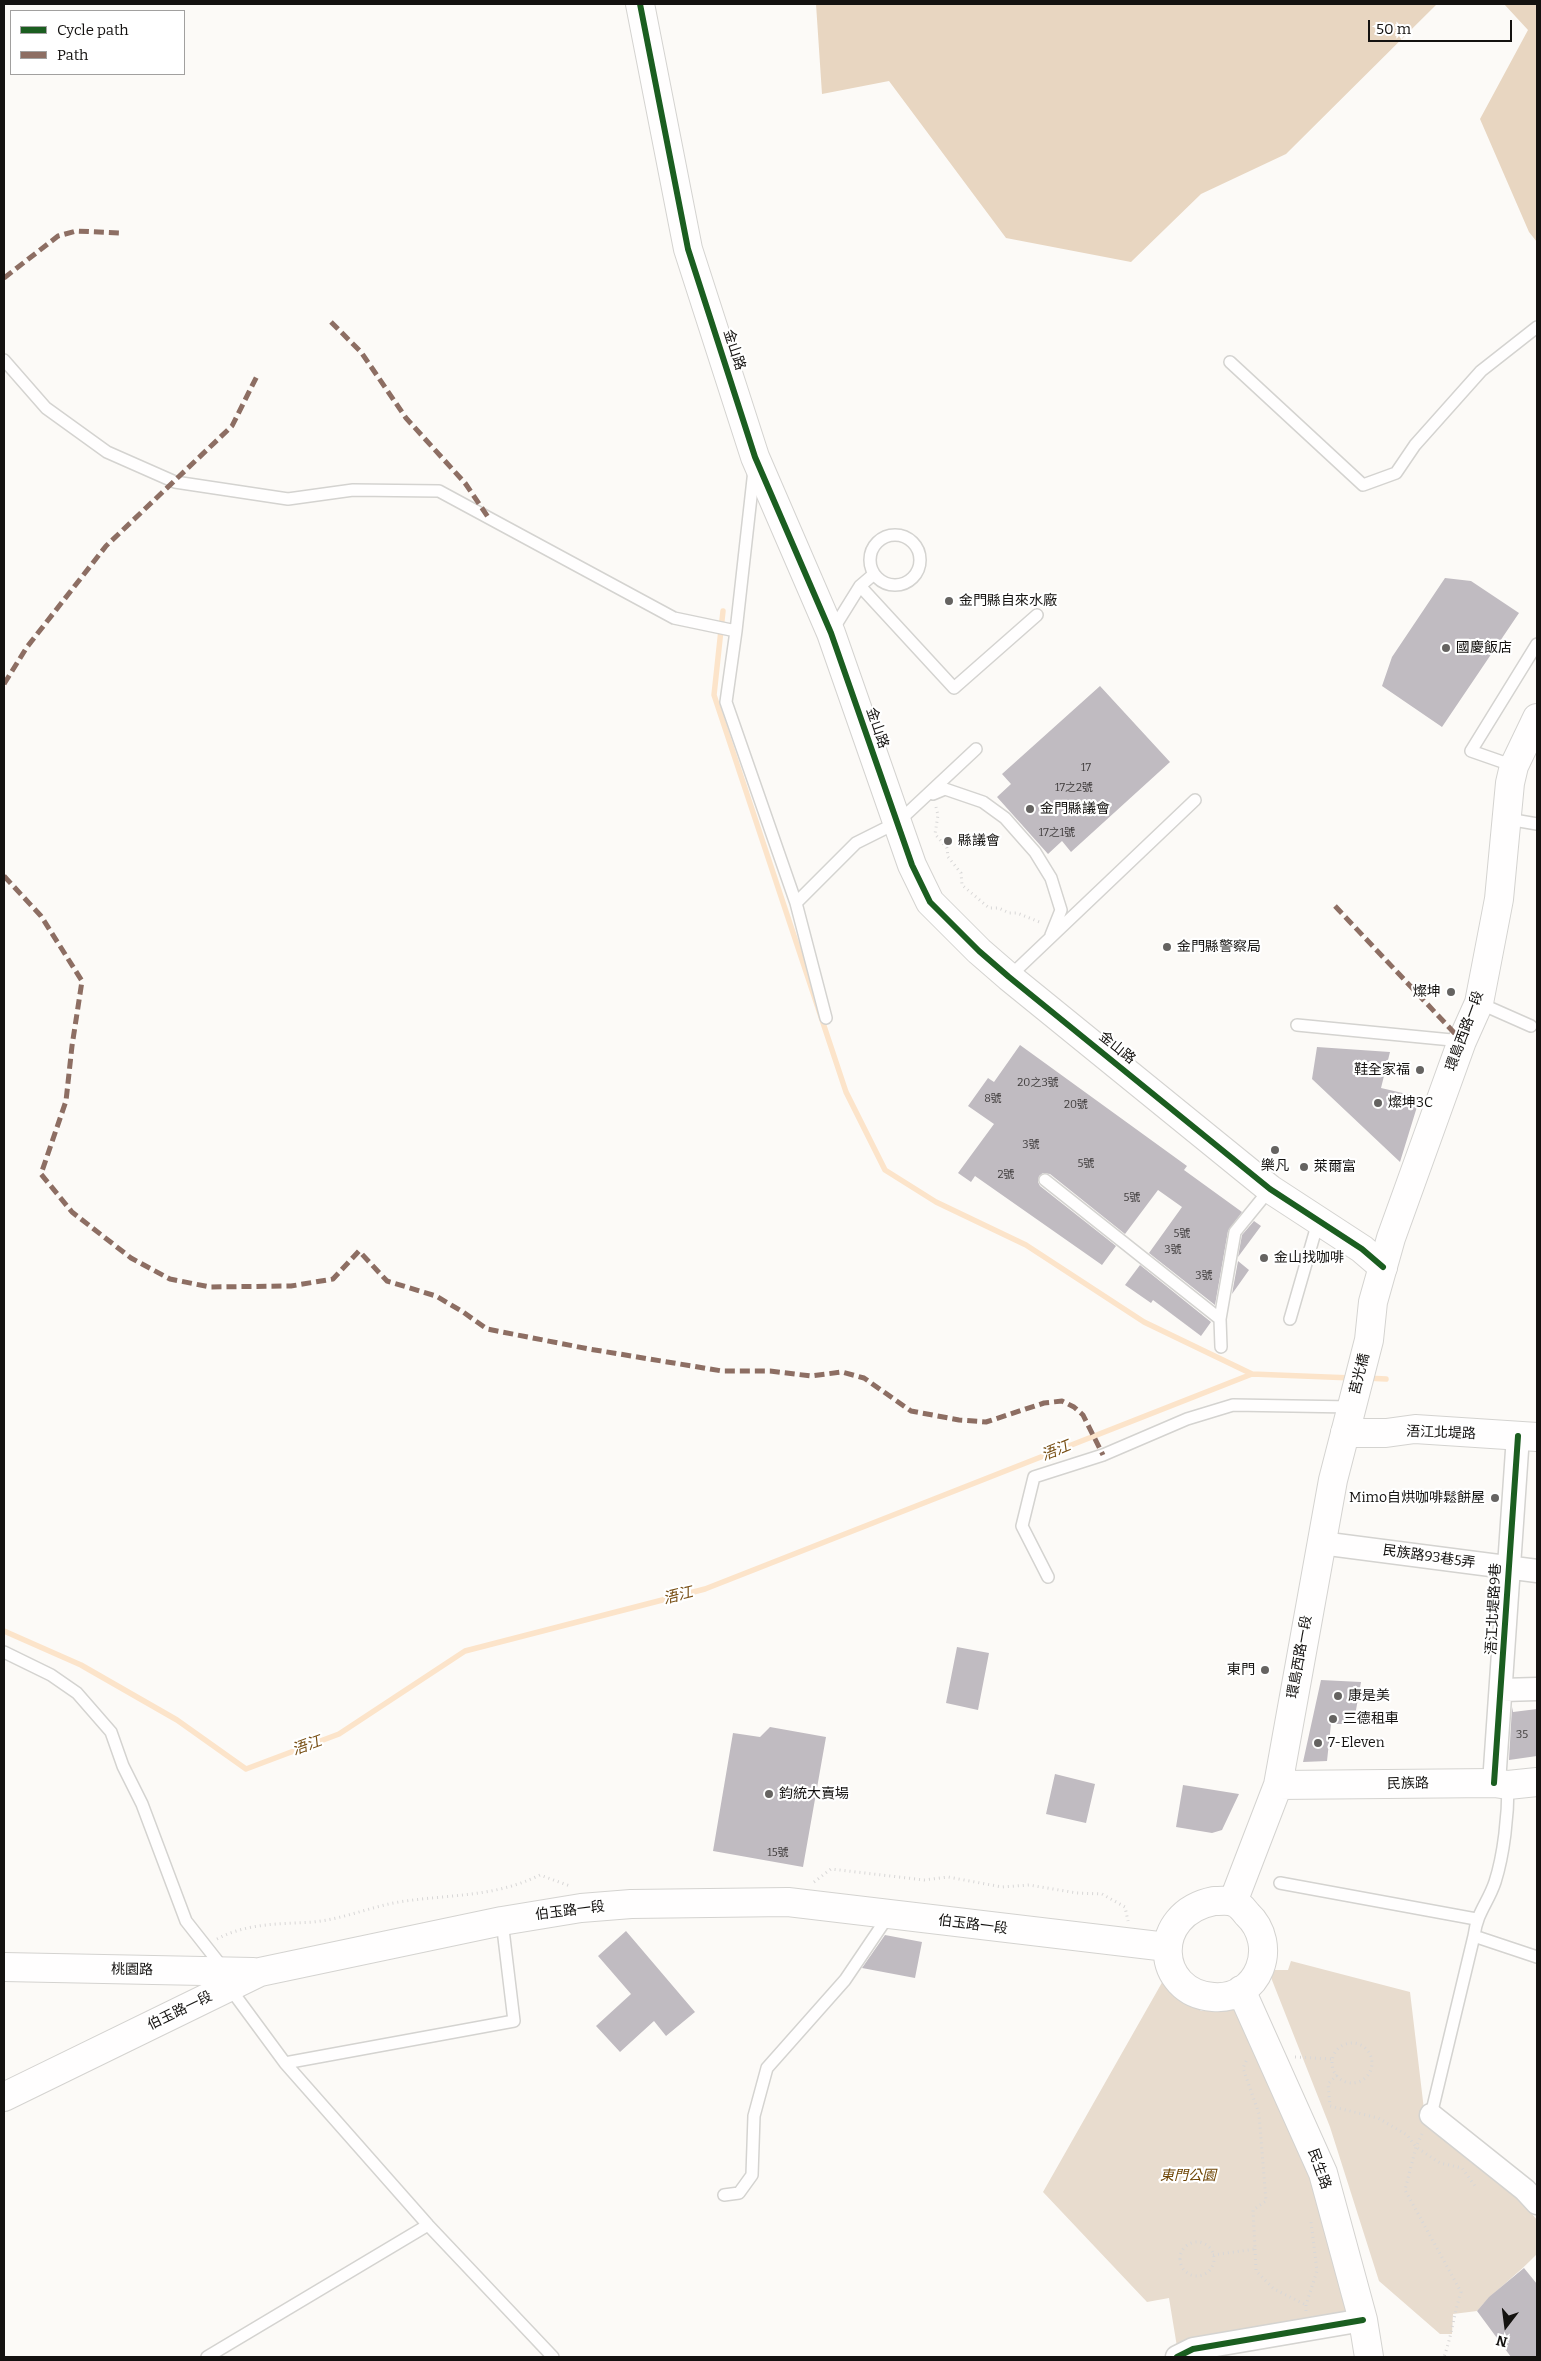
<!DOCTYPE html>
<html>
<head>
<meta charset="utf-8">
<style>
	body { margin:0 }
	#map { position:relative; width:1541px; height:2361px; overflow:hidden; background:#fcfaf7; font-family:Bitter,serif }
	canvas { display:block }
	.frame { position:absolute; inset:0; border:5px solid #141210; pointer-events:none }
	.legend { position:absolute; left:10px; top:10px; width:175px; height:65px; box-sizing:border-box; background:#fff; border:1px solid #a1a09f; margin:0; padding:6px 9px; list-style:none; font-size:15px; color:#141210 }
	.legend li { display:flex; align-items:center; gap:10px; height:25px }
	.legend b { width:25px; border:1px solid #a1a09f }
	.north { position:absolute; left:1481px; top:2301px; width:50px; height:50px; -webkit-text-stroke:4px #fff; paint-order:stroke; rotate:195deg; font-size:14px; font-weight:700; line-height:20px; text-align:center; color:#141210 }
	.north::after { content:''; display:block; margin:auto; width:18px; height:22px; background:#141210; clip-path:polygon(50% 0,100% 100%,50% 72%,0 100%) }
	.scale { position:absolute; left:1368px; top:20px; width:144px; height:22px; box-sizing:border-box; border:2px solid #141210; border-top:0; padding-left:6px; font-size:15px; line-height:18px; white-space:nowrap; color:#141210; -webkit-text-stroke:4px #fff; paint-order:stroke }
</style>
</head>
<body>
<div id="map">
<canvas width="1541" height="2361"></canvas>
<div class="frame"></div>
<ul class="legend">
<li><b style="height:6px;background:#1b5e20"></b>Cycle path</li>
<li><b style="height:6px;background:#8d6e63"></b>Path</li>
</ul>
<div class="north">N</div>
<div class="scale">50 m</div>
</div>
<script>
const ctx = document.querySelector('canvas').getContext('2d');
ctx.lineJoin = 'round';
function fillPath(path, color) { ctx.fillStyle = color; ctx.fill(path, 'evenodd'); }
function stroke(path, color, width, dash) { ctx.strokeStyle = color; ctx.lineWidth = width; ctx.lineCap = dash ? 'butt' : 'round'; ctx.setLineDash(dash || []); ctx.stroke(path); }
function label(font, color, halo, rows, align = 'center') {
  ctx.font = font + ' Bitter,"Noto Sans TC",serif'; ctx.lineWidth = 4.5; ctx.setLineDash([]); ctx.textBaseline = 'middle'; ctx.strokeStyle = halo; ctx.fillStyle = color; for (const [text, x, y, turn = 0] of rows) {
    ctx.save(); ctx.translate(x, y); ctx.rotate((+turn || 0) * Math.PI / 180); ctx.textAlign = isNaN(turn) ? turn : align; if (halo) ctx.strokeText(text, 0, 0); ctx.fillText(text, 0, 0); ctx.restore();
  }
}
fillPath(new Path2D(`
	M 1291,1961 L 1410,1992 L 1425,2118 L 1494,2167 L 1537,2220 L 1537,2254 C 1518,2274 1495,2290 1477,2311 L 1453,2314 L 1452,2334 L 1440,2334 L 1379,2281 L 1330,2127 L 1268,1970 L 1288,1970 Z
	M 1164,1979 L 1201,2011 L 1234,2008 L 1316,2178 L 1352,2315 L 1177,2347 L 1169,2298 L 1147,2302 L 1043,2192 Z`), '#e8dcce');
fillPath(new Path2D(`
	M 816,4 L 1437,4 L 1286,154 L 1201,194 L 1131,262 L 1006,238 L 889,81 L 822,94 Z
	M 1504,4 L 1537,4 L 1537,242 L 1529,232 L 1480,119 L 1528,30 Z`), '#e8d6c1');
stroke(new Path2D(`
	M 723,611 L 714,695 L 846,1092 L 885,1170 L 936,1202 L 1026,1245 L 1144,1322 L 1252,1374
	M 1366,1378 L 1386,1379
	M 4,1631 L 81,1665 L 177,1720 L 246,1769 L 339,1734 L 465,1651 L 705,1589 L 1252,1374 L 1352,1378`), '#fce4ca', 5.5);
fillPath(new Path2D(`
	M 1445,578 L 1471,581 L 1519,613 L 1442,727 L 1382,686 L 1392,657 Z
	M 1100,686 L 1170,762 L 1071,852 L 1062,841 L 1048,854 L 997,797 L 1011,784 L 1002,774 Z
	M 1020,1045 L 1187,1166 L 1184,1170 L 1242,1212 L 1228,1231 L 1215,1305 L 1149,1253 L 1182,1207 L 1158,1190 L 1125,1234 L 1050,1174 L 1043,1173 L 1039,1176 L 1038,1182 L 1040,1186 L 1116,1246 L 1102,1265 L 975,1176 L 971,1182 L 958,1173 L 994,1124 L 968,1106 L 988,1078 L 994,1082 Z
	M 1317,1047 L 1390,1052 L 1381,1088 L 1420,1097 L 1400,1162 L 1312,1079 Z
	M 1254,1221 L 1261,1226 L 1238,1257 L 1242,1235 Z
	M 1238,1261 L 1249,1270 L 1232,1294 Z
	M 1140,1265 L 1211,1322 L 1201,1336 L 1153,1300 L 1151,1303 L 1125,1285 Z
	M 957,1647 L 989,1653 L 978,1710 L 946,1703 Z
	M 1321,1680 L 1361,1682 L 1356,1710 L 1353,1724 L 1331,1724 L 1327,1761 L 1303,1762 Z
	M 1512,1707 L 1513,1712 L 1537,1709 L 1537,1756 L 1509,1760 Z
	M 770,1727 L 826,1737 L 803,1867 L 713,1851 L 733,1733 L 760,1737 Z
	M 1055,1774 L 1095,1784 L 1086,1823 L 1046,1814 Z
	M 1183,1785 L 1239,1794 L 1222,1830 L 1212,1833 L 1176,1827 Z
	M 626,1931 L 695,2012 L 666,2036 L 654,2021 L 620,2052 L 596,2026 L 631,1994 L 598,1956 Z
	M 885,1935 L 922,1942 L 915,1978 L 862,1968 Z
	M 1524,2268 L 1537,2284 L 1537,2357 L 1511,2357 L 1477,2311 L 1489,2297 Z`), '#c0bbc1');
const service = new Path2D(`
	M 4,360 L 46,408 L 107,452 L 175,482 L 288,499 L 353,490 L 439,491 L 674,618 L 736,631
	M 1230,362 L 1363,485 L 1396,473 L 1415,445 L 1481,371 L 1537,327
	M 754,470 L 736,631 L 726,702 L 796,903 L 826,1018
	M870 560a25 25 0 1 1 50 0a25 25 0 1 1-50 0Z
	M 860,586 L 954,688 L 1037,615
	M 832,631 L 860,586 L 874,574
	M 1514,766 L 1471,751 L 1537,644
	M 933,794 L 945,789 L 983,802 L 1005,818 L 1035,852 L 1051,878 L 1061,910 L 1051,935
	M 1508,819 L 1537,824
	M 796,903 L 856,843 L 898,822 L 976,749
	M 1009,977 L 1195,800
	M 1479,1003 L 1531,1026
	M 1297,1025 L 1462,1041
	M 1045,1180 L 1220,1319
	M 1290,1319 L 1318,1222
	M 1221,1347 L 1220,1319 L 1235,1232 L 1270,1189
	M 1048,1577 L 1022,1526 L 1034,1477 L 1103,1455 L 1187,1419 L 1233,1405 L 1352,1407
	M 4,1652 L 51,1675 L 77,1693 L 111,1732 L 123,1766 L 142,1804 L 186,1921 L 223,1968
	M 1508,1785 C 1508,1815 1504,1854 1495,1882 C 1488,1903 1477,1912 1474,1936 L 1537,1957
	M 1280,1883 L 1476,1919
	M 229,1987 L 285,2063 L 428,2225 L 553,2357
	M 285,2063 L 514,2021 L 502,1921
	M 1431,2115 L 1474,1936
	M 724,2195 L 739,2193 L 752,2175 L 754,2116 L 767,2068 L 845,1980 L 889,1915
	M 207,2357 L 428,2225`);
const minor = new Path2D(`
	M 1321,1543 L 1537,1571
	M 1502,1690 L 1537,1689
	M 1494,1783 L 1518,1436
	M 1431,2115 L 1525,2190 L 1537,2203
	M 1177,2357 L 1193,2349 L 1363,2320`);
const tertiary = new Path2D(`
	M 640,4 L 688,249 L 755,457 L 831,633 L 912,865 L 930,902 L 979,951 L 1009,977 L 1270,1189 L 1362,1249 L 1383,1267
	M 1345,1433 L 1386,1433 L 1415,1429 L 1537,1437`);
const secondary = new Path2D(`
	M 1278,1785 L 1494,1783 L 1508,1785 L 1537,1782
	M 1214,1901 C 1219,1901 1228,1900 1233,1902 C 1238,1903 1244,1910 1247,1914 C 1280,1945 1259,2001 1213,1997 C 1156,1993 1149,1914 1214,1901 Z
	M 1233,1902 L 1278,1785 L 1333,1480 L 1369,1340 L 1373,1302 L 1391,1238 L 1462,1041 L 1479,1003 L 1499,899 L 1510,783 L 1514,766 L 1537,718
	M 4,1967 L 253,1972
	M 1241,1990 L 1323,2173 L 1363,2320 L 1369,2357
	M 4,2097 L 260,1972 L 502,1921 L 581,1908 L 631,1904 L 788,1902 L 1167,1947`);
stroke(service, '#d4d3d0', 14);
stroke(minor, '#d4d3d0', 25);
stroke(tertiary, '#d4d3d0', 30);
stroke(secondary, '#d4d3d0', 30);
stroke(new Path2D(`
	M 936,807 L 938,815 L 935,834 L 947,848 L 948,857 L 961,873 L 962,885 L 989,908 L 999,908 L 1009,913 L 1017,913 L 1042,923
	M 814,1882 L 831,1869 L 924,1880 L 948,1877 L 1002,1887 L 1029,1885 L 1077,1893 L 1102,1894 L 1125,1907 L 1128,1921
	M 217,1939 C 247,1923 280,1924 313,1922 C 343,1919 370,1907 399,1902 C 449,1894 493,1898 540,1875 L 570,1886
	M1332 2063a20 20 0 1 1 40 0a20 20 0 1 1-40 0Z
	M 1295,2057 L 1332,2059
	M 1337,2075 L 1328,2084 L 1330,2106 L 1378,2118 L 1407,2135 L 1416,2147 L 1440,2163 L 1462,2168 L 1475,2186
	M 1422,2134 L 1416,2147 L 1405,2190 L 1461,2292 C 1454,2313 1452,2335 1444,2357
	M1180 2259a17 17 0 1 1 34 0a17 17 0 1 1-34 0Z
	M 1255,2249 L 1256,2271 L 1274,2289 L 1306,2305
	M 1213,2255 L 1255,2249 L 1253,2210 L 1266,2201 L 1259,2114 L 1243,2068 L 1247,2059
	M 1306,2311 L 1306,2305 L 1317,2271 L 1311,2222`), '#d8d7d7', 3, [1, 4]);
stroke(service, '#fffefe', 11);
stroke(minor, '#fffefe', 22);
stroke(tertiary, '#fffefe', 28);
stroke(secondary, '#fffefe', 28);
stroke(new Path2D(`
	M 4,278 L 58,236 L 76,231 L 121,233
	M 331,322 L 361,352 L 406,418 L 465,483 L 488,517
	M 4,684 L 27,647 L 106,546 L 232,426 L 257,376
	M 4,876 L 41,916 L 82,981 L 72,1046 L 66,1101 L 41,1174 L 72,1212 L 131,1258 L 170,1279 L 210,1287 L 291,1286 L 333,1279 L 359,1251 L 387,1281 L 436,1296 L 463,1312 L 487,1329 L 589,1349 L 722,1371 L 770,1371 L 811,1376 L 842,1372 L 864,1378 L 911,1411 L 959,1420 L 986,1422 L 1044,1403 L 1062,1401 L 1074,1407 L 1083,1415 L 1103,1455
	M 1335,906 L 1462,1041`), '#8d6e63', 5, [10, 5]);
stroke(new Path2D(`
	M 640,4 L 688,249 L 755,457 L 831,633 L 912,865 L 930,902 L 979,951 L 1009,977 L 1270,1189 L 1362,1249 L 1383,1267
	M 1494,1783 L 1518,1436
	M 1177,2357 L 1193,2349 L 1363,2320`), '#1b5e20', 6);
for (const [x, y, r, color] of [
	[949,601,5,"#656361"],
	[1446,648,5,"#656361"],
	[1030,809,5,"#656361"],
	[948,841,5,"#656361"],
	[1167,947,5,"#656361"],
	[1451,992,5,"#656361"],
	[1420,1070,5,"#656361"],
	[1378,1103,5,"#656361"],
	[1275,1150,5,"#656361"],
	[1304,1167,5,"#656361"],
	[1264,1258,5,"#656361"],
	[1495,1498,5,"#656361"],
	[1265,1670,5,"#656361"],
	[1338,1696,5,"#656361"],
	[1333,1719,5,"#656361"],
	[1318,1743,5,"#656361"],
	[769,1794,5,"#656361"]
]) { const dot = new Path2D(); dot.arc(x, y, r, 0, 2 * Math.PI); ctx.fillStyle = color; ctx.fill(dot); stroke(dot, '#fff', 2); }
label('11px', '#3f3c3c', null, [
	["17",1086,768],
	["17之2號",1074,788],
	["17之1號",1057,833],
	["20之3號",1038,1083],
	["8號",993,1099],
	["20號",1076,1105],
	["3號",1031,1145],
	["5號",1086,1164],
	["2號",1006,1175],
	["5號",1132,1198],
	["5號",1182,1234],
	["3號",1173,1250],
	["3號",1204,1276],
	["35",1522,1735],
	["15號",778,1853]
]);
label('14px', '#141210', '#fff', [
	["金山路",734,350,72],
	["金山路",877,728,71],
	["環島西路一段",1465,1031,-70],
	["金山路",1117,1048,39],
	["莒光橋",1360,1374,-76],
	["浯江北堤路",1441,1433,2],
	["民族路93巷5弄",1429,1557,8],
	["浯江北堤路9巷",1494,1609,-87],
	["環島西路一段",1300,1657,-80],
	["民族路",1408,1784,-1],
	["伯玉路一段",570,1911,-7],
	["伯玉路一段",973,1925,7],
	["桃園路",132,1970,1],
	["伯玉路一段",180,2011,-26],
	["民生路",1319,2169,70]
]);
label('14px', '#141210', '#fff', [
	["金門縣自來水廠",959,601],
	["國慶飯店",1456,648],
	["金門縣議會",1040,809],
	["縣議會",958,841],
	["金門縣警察局",1177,947],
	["燦坤",1441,992,"right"],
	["鞋全家福",1410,1070,"right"],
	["燦坤3C",1388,1103],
	["樂凡",1275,1166,"center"],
	["萊爾富",1314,1167],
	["金山找咖啡",1274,1258],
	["Mimo自烘咖啡鬆餅屋",1485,1498,"right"],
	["東門",1255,1670,"right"],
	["康是美",1348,1696],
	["三德租車",1343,1719],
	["7-Eleven",1328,1743],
	["鈞統大賣場",779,1794]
], 'left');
label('italic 14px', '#6e4505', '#fff', [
	["東門公園",1188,2176]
]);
label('italic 15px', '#774e13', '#fff', [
	["浯江",1056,1451,-22],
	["浯江",678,1596,-14],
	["浯江",307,1746,-20]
]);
</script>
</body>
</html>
